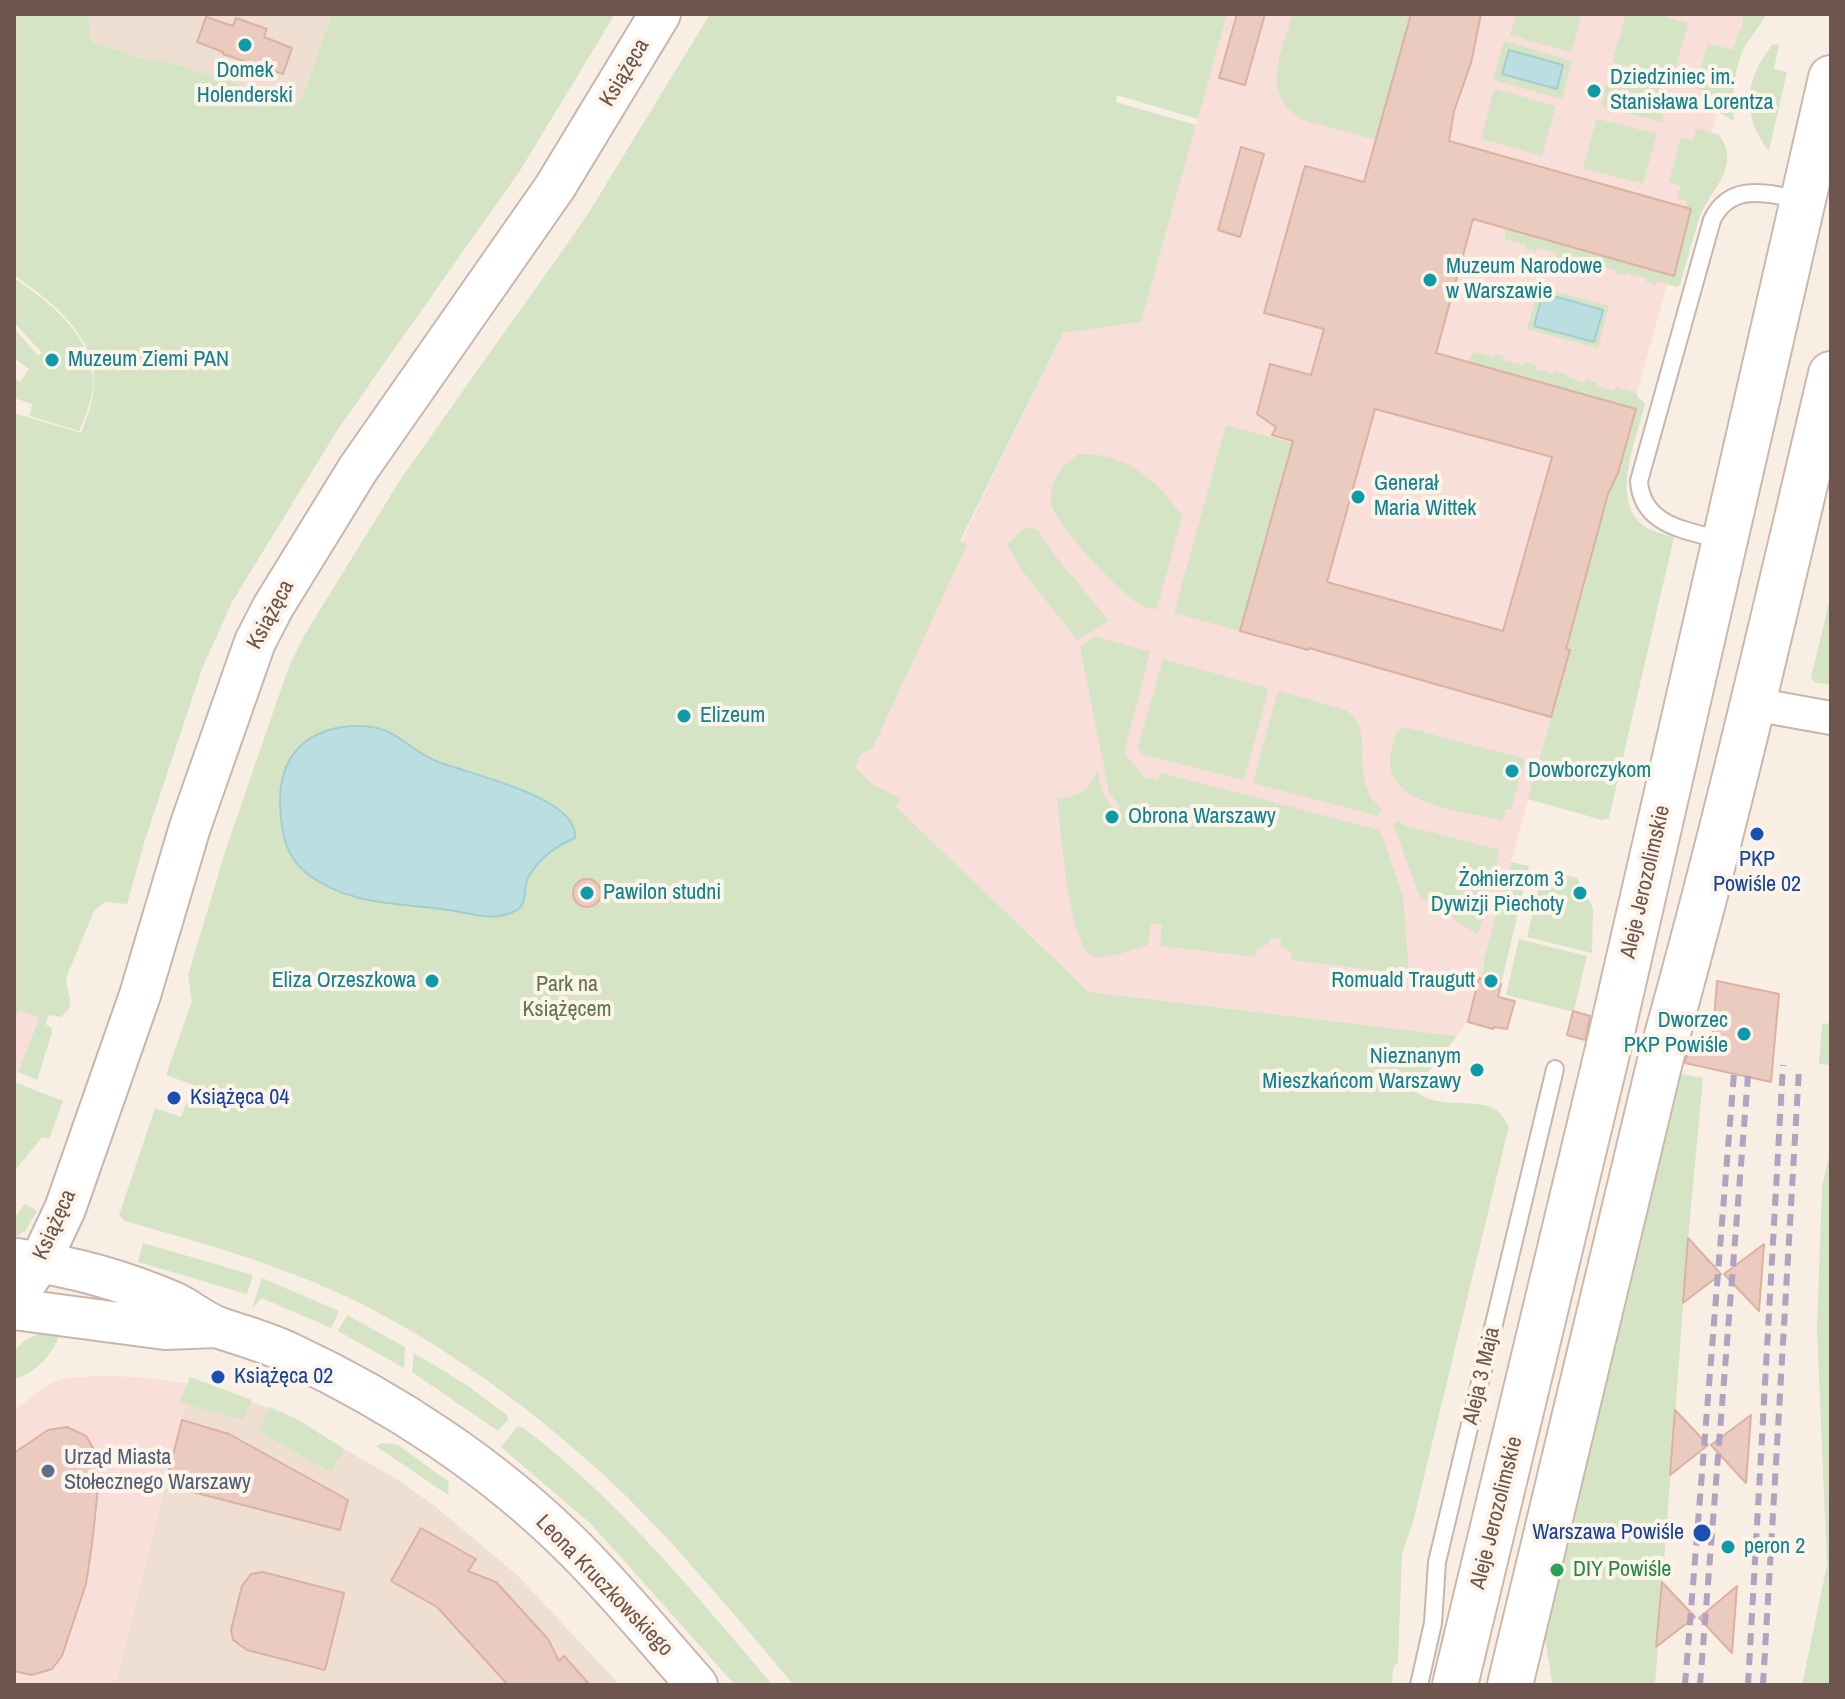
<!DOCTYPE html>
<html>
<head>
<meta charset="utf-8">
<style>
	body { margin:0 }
	#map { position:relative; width:1845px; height:1699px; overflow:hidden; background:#f9eee4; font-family:"Archivo Narrow",sans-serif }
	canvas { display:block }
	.frame { position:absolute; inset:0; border:16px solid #6e554d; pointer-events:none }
</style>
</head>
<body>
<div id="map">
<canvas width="1845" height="1699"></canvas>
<div class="frame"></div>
</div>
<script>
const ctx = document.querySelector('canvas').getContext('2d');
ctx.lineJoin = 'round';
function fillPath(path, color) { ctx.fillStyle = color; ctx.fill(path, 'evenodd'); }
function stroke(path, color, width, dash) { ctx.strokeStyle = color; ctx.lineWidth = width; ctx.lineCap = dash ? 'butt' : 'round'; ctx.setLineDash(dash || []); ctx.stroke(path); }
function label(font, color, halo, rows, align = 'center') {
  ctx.font = font + ' "Archivo Narrow",sans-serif'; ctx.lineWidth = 8; ctx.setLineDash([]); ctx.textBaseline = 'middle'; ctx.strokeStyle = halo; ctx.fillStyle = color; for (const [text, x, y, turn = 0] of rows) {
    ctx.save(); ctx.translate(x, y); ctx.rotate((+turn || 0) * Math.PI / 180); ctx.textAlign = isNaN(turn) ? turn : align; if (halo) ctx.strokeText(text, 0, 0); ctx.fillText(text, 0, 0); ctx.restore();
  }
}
fillPath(new Path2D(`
	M 88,14 L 332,14 L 302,101 L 289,100 L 159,59 L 149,61 L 91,41 Z
	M 191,1384 L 261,1405 L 293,1419 L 398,1480 L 435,1506 L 517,1575 L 620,1685 L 115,1685 Z`), '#efdfd3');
fillPath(new Path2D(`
	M 1227,14 L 1746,14 L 1743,17 L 1742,30 L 1738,32 L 1686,230 L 1670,275 L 1636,396 L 1636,410 L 1623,458 L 1618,473 L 1614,474 L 1566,648 L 1570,650 L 1484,958 L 1482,979 L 1479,979 L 1468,1022 L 1457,1036 L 1089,992 L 856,769 L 861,748 L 1063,333 L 1141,322 Z
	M 19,1010 L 39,1018 L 14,1082 L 14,1021 Z
	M 99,1376 L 141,1377 L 191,1384 L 115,1685 L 14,1685 L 14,1410 L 51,1383 L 69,1378 Z`), '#f8dfd9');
fillPath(new Path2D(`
	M 14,14 L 88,14 L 91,41 L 149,61 L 159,59 L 289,100 L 301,101 L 332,14 L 615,14 L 521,169 L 338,429 L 232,602 L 202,669 L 145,840 L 127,904 L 105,902 L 94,911 L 68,973 L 66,982 L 70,1000 L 69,1009 L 61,1017 L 49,1015 L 45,1024 L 51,1027 L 52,1032 L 37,1080 L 18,1072 L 39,1018 L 19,1010 L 14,1021 L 14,413 L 81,433 C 87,418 93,402 94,386 C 97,335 51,301 14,275 Z
	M 710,14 L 1227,14 L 1198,119 L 1117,95 L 1116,102 L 1196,125 L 1141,322 L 1063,333 L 960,541 L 967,545 L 873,747 L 860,755 L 856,768 L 872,784 L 900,798 L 896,807 L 1089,992 L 1457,1036 L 1414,1090 C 1433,1109 1468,1099 1491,1107 C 1500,1110 1504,1120 1509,1126 L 1413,1522 L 1402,1553 L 1398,1662 L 1393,1668 L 1392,1685 L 794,1685 C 739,1621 685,1554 625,1495 C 542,1415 437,1337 332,1290 C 265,1260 195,1241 125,1221 L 119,1215 L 155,1108 L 181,1117 L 193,1085 L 166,1075 L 192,1001 L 188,975 L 226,849 L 288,669 L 305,634 L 402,477 L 586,217 Z
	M 1293,14 L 1411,14 L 1376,140 L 1303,120 C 1259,94 1281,53 1293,14 Z
	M 1516,14 L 1582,14 L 1571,52 L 1510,35 Z
	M 1626,14 L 1656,14 L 1688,23 L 1673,79 L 1612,62 Z
	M 1746,14 L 1766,14 C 1761,25 1752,35 1745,46 C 1733,69 1733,96 1734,121 L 1716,111 L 1720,96 L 1695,88 L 1708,43 L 1733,50 L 1739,30 L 1742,30 L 1743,16 Z
	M 1504,41 L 1572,61 L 1562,99 L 1493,80 Z
	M 1773,44 L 1779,45 L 1774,69 L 1787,72 L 1769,151 C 1740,114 1745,78 1773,44 Z
	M 1609,75 L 1670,91 L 1661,122 L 1601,106 Z
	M 1494,89 L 1556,106 L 1542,156 L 1481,139 Z
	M 1597,119 L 1657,134 L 1643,184 L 1583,168 Z
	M 1697,128 L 1719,135 C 1743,167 1709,190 1699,219 C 1692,241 1686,263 1680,285 L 1676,287 L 1657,281 L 1656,285 L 1646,282 L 1646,278 L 1627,273 L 1626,276 L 1615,273 L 1616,270 L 1598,265 L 1597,268 L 1585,265 L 1586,261 L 1568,257 L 1566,260 L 1556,257 L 1556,253 L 1537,248 L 1536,252 L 1526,249 L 1526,245 L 1505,239 L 1506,226 L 1517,232 L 1521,230 L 1565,245 L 1668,272 L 1668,274 L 1671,275 L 1691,211 L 1686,207 L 1687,201 L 1677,199 L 1681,186 L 1669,182 L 1681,137 L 1693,140 Z
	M 14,278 C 49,302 93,335 93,383 C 93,400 85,416 79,431 L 30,416 L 32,404 L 14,398 L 14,378 L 20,382 L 29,369 L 14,358 L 14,328 L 38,356 L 42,353 L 14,322 Z
	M 1539,287 L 1609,306 L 1598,348 L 1527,329 Z
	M 1474,352 L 1494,357 L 1495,354 L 1504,356 L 1503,360 L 1523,365 L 1525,362 L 1536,365 L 1536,369 L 1554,374 L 1555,371 L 1566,374 L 1566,377 L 1585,383 L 1586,379 L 1597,383 L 1596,386 L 1614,391 L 1616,387 L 1637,393 L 1637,396 L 1645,404 C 1637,438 1609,500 1644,526 C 1652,532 1664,534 1674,537 L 1609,818 L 1602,820 L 1528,799 L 1570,651 L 1566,649 L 1614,474 L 1619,472 L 1617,469 L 1620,458 L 1623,458 L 1621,454 L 1627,441 L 1628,428 L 1632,426 L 1632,414 L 1635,414 L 1636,411 L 1616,403 L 1603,402 L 1601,399 L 1599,401 L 1589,398 L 1589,395 L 1585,397 L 1571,390 L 1569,393 L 1559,389 L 1559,387 L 1543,385 L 1543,382 L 1540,384 L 1528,381 L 1529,378 L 1525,380 L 1495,369 L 1467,364 Z
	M 1226,425 L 1292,443 L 1240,631 L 1174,613 Z
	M 1079,454 C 1127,453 1156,479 1182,516 L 1157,609 C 1150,608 1144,608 1139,604 C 1119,591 1057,527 1052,506 C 1047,484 1061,464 1079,454 Z
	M 1026,527 L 1038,530 L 1053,553 L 1109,621 L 1077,640 L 1021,569 L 1007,544 Z
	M 1831,594 L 1831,685 L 1814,682 L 1811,678 Z
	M 1095,636 L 1150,652 L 1124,753 L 1144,777 L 1158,780 L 1161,773 L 1380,830 L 1403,897 L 1409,974 L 1291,960 L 1292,952 L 1281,947 L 1281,939 L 1270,938 L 1269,945 L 1263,945 L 1262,949 L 1257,949 L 1256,957 L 1160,946 L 1162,925 L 1151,923 L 1148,945 C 1133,949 1108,961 1093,956 C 1068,947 1061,826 1057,799 C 1078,796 1092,790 1097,769 C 1100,786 1103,798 1116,811 L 1120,807 L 1109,792 L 1107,782 L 1080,646 Z
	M 1163,659 L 1267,688 L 1268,691 L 1244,780 L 1142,754 L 1138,747 Z
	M 1280,691 L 1345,710 C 1380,732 1344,773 1382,810 L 1378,816 L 1253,783 L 1277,694 Z
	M 1405,727 L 1525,759 L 1511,810 L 1506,809 L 1502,820 C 1470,813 1401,807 1391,770 C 1388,757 1393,745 1396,732 Z
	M 1399,821 L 1403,825 L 1500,850 L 1478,935 L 1420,897 L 1393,824 Z
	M 1511,862 L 1529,866 L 1501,984 L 1482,979 L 1484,958 Z
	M 1543,870 L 1577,878 L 1593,908 L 1592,953 L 1527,937 Z
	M 1519,939 L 1587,956 L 1574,1010 L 1570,1011 L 1506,995 Z
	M 1831,1023 L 1831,1065 L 1819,1064 L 1822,1024 Z
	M 1678,1073 L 1703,1078 L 1688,1239 L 1655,1685 L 1555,1685 L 1552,1681 L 1544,1633 Z
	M 14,1082 L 63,1101 L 49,1139 L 42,1137 L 14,1172 Z
	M 1831,1146 L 1831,1685 L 1802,1685 L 1827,1565 L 1817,1329 L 1822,1187 Z
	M 25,1204 L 37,1211 L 25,1231 L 14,1238 L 14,1219 Z
	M 143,1243 L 253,1275 L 247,1294 L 138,1262 Z
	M 262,1278 L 339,1311 L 331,1328 L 262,1298 L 252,1308 Z
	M 347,1315 L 405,1347 L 404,1368 L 338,1331 Z
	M 41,1333 L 60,1333 C 51,1358 38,1370 14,1380 L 14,1351 L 25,1340 Z
	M 414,1353 L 465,1384 L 507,1415 L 508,1420 L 498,1431 L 412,1372 Z
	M 190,1377 L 252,1400 L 242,1420 L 180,1402 Z
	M 270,1407 L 299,1420 L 344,1449 L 331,1472 L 258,1431 Z
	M 517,1427 L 522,1427 C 619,1499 694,1594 773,1685 L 735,1685 L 591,1524 L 501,1447 Z
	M 383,1443 L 398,1445 L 449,1482 L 448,1495 L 376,1446 Z`), '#d5e4c4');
const water = new Path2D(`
	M 1509,50 L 1563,65 L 1557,89 L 1502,74 Z
	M 1543,293 L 1603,310 L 1594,342 L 1534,326 Z
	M 352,726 C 397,724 400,745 436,761 C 467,774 579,796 575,838 C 556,846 540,857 529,876 C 521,888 531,904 513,912 C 488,923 465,911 442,909 C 395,903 346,905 305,872 C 288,858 283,838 281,818 C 275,765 297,730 352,726 Z`);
fillPath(water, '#bbdee0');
stroke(water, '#a2ced0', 2);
const building = new Path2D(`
	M 1237,14 L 1265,14 L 1245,85 L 1219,78 Z
	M 1411,14 L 1481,14 L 1471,63 L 1454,111 L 1449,141 L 1691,209 L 1674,276 L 1473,219 L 1436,353 L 1636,409 L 1618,473 L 1608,494 L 1566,649 L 1570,650 L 1551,717 L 1309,648 L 1308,650 L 1240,631 L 1293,441 L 1272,435 L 1276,427 L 1257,414 L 1270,364 L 1311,375 L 1324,329 L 1264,313 L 1305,166 L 1364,182 ZM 1375,409 L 1552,457 L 1503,631 L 1327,582 Z
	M 206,17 L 233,26 L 236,18 L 267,29 L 264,37 L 292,48 L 283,74 L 223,54 L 223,52 L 197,42 Z
	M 1241,147 L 1264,154 L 1240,237 L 1218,230 Z
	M573 893a14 14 0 1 1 28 0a14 14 0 1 1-28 0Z
	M 1479,978 L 1501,984 L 1498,997 L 1515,1001 L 1507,1029 L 1494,1027 L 1493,1029 L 1468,1022 Z
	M 1717,981 L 1779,994 L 1771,1082 L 1685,1063 L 1692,1040 L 1712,1045 Z
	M 1573,1011 L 1590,1016 L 1585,1040 L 1567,1035 Z
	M 1688,1238 L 1721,1274 L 1683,1303 Z
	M 1764,1244 L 1759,1311 L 1724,1274 Z
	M 1675,1410 L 1708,1445 L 1670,1475 Z
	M 1751,1415 L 1746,1483 L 1711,1445 Z
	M 182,1420 L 229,1434 L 348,1500 L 340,1530 L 181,1489 L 183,1483 L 167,1479 Z
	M 67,1427 L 86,1436 L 96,1453 L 98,1488 L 92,1544 L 86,1584 L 62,1656 L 52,1669 L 32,1675 L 14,1671 L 14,1453 L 48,1430 Z
	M 421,1528 L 476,1559 L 468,1571 L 496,1582 L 548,1639 L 559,1661 L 564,1656 L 590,1685 L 508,1685 L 437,1607 L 391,1581 Z
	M 263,1572 L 344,1593 L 325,1670 L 247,1650 L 233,1640 L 231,1630 L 242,1586 L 251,1574 Z
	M 1662,1582 L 1695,1617 L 1656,1647 Z
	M 1737,1586 L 1732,1653 L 1699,1618 Z`);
fillPath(building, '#ebcbbf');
stroke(building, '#dbb1a1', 2);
const service = new Path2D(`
	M 1724,541 C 1688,530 1642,527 1639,481 L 1712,220 C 1731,181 1768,194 1803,200
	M 1419,1685 L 1433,1623 L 1437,1562 L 1555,1069`);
const minor = new Path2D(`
	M 1753,704 L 1831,718`);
const tertiary = new Path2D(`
	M 17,1259 C 71,1266 125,1281 175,1303 C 189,1310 202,1321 217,1327 C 242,1336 267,1342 291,1354 C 394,1402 494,1468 575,1549 C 618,1592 657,1640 697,1685
	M 14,1300 L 40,1262 L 65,1209 L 140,995 L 190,827 L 255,642 L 273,607 L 358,469 L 555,187 L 660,14
	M 14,1309 L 165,1329 L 217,1327`);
const secondary = new Path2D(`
	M 1455,1685 L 1609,1045 L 1831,78
	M 1510,1685 L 1661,1057 C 1725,831 1777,602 1831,374`);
stroke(service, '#c8b6ac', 20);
stroke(minor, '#c8b6ac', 36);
stroke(tertiary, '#c8b6ac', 44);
stroke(secondary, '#cdb7ac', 48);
stroke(service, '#fff', 16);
stroke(minor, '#fff', 32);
stroke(tertiary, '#fff', 40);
stroke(secondary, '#fff', 44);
stroke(new Path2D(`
	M 1685,1685 L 1734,1073
	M 1700,1685 L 1748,1076
	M 1748,1685 L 1783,1065
	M 1763,1685 L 1799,1069`), '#b0a4c0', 6, [12, 8]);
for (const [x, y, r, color] of [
	[245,45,8,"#0f9aa8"],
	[1594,91,8,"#0f9aa8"],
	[1430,280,8,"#0f9aa8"],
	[52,360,8,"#0f9aa8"],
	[1358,497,8,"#0f9aa8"],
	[684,716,8,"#0f9aa8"],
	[1512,771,8,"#0f9aa8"],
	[1112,817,8,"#0f9aa8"],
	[1757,834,8,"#1a4fb4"],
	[587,893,8,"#0f9aa8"],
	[1580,893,8,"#0f9aa8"],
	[432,981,8,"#0f9aa8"],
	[1491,981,8,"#0f9aa8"],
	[1744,1034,8,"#0f9aa8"],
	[1477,1070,8,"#0f9aa8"],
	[174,1098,8,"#1a4fb4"],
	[218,1377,8,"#1a4fb4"],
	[48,1471,8,"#5c6f8a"],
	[1702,1533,10,"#1a4fb4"],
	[1728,1547,8,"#0f9aa8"],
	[1557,1570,8,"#2e9e5b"]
]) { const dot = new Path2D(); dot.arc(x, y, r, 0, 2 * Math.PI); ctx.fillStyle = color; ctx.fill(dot); stroke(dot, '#fcf3e9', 3); }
label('22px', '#0d838f', '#fcf3e9', [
	["Domek",245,71,"center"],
	["Holenderski",245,96,"center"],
	["Dziedziniec im.",1610,78],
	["Stanisława Lorentza",1610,103],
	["Muzeum Narodowe",1446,267],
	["w Warszawie",1446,292],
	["Muzeum Ziemi PAN",68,360],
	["Generał",1374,484],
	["Maria Wittek",1374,509],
	["Elizeum",700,716],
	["Dowborczykom",1528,771],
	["Obrona Warszawy",1128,817],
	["Żołnierzom 3",1564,880,"right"],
	["Dywizji Piechoty",1564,905,"right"],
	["Pawilon studni",603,893],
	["Eliza Orzeszkowa",416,981,"right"],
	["Romuald Traugutt",1475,981,"right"],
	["Dworzec",1728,1021,"right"],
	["PKP Powiśle",1728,1046,"right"],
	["Nieznanym",1461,1057,"right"],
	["Mieszkańcom Warszawy",1461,1082,"right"],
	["peron 2",1744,1547]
], 'left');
label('22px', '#6e554d', '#fcf3e9', [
	["Książęca",625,73,-59],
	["Książęca",271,615,-62],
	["Aleje Jerozolimskie",1646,882,-77],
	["Książęca",55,1225,-66],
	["Aleja 3 Maja",1482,1376,-77],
	["Aleje Jerozolimskie",1497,1513,-76],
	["Leona Kruczkowskiego",604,1586,46]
]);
label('22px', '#164399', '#fcf3e9', [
	["PKP",1757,860,"center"],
	["Powiśle 02",1757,885,"center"],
	["Książęca 04",190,1098],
	["Książęca 02",234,1377],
	["Warszawa Powiśle",1684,1533,"right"]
], 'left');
label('22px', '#5c7849', '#fcf3e9', [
	["Park na",567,985],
	["Książęcem",567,1010]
]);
label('22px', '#4e5e75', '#fcf3e9', [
	["Urząd Miasta",64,1458],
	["Stołecznego Warszawy",64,1483]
], 'left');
label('22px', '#27864d', '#fcf3e9', [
	["DIY Powiśle",1573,1570]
], 'left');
</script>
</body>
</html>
